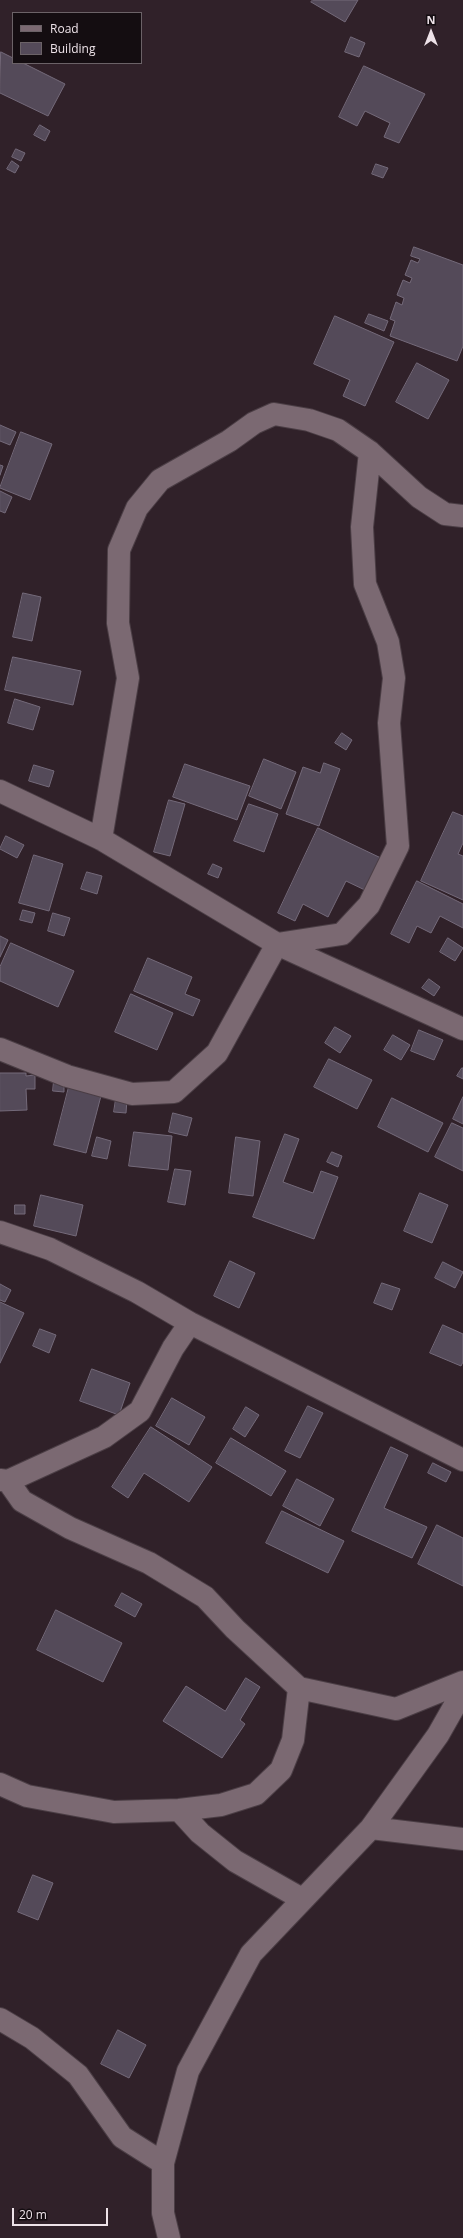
<!DOCTYPE html>
<html>
<head>
<meta charset="utf-8">
<style>
	body { margin:0 }
	#map { position:relative; width:463px; height:2238px; overflow:hidden; background:#302129; font-family:"Open Sans",sans-serif }
	canvas { display:block }
	.legend { position:absolute; left:12px; top:12px; width:130px; height:52px; box-sizing:border-box; background:#140d11; border:1px solid #6b6267; margin:0; padding:5px 7px; list-style:none; font-size:12px; color:#ede2e8 }
	.legend li { display:flex; align-items:center; gap:8px; height:20px }
	.legend b { width:20px; border:1px solid #6b6267 }
	.north { position:absolute; left:411px; top:12px; width:40px; height:40px; -webkit-text-stroke:3px #140d11; paint-order:stroke; rotate:0deg; font-size:11px; font-weight:700; line-height:16px; text-align:center; color:#ede2e8 }
	.north::after { content:''; display:block; margin:auto; width:14px; height:18px; background:#ede2e8; clip-path:polygon(50% 0,100% 100%,50% 72%,0 100%) }
	.scale { position:absolute; left:12px; top:2208px; width:96px; height:18px; box-sizing:border-box; border:2px solid #ede2e8; border-top:0; padding-left:5px; font-size:12px; line-height:14px; white-space:nowrap; color:#ede2e8; -webkit-text-stroke:3px #140d11; paint-order:stroke }
</style>
</head>
<body>
<div id="map">
<canvas width="463" height="2238"></canvas>
<ul class="legend">
<li><b style="height:5px;background:#7b6972"></b>Road</li>
<li><b style="height:11px;background:#544a59"></b>Building</li>
</ul>
<div class="north">N</div>
<div class="scale">20 m</div>
</div>
<script>
const ctx = document.querySelector('canvas').getContext('2d');
ctx.lineJoin = 'round';
function fillPath(path, color) { ctx.fillStyle = color; ctx.fill(path, 'evenodd'); }
function stroke(path, color, width, dash) { ctx.strokeStyle = color; ctx.lineWidth = width; ctx.lineCap = dash ? 'butt' : 'round'; ctx.setLineDash(dash || []); ctx.stroke(path); }
const building = new Path2D(`
	M 313,0 L 358,0 L 345,22 L 311,2 Z
	M 351,37 L 365,43 L 359,57 L 345,52 Z
	M 1,52 L 13,58 L 13,63 L 23,63 L 65,84 L 48,116 L 0,93 Z
	M 364,66 L 425,94 L 399,143 L 384,137 L 390,123 L 365,111 L 357,126 L 339,117 Z
	M 40,125 L 50,131 L 45,141 L 34,135 Z
	M 16,149 L 25,153 L 21,161 L 12,157 Z
	M 12,161 L 19,166 L 15,173 L 7,169 Z
	M 376,164 L 388,168 L 383,178 L 372,174 Z
	M 414,247 L 463,265 L 463,346 L 457,361 L 390,336 L 395,321 L 390,319 L 396,302 L 402,305 L 404,298 L 397,295 L 403,280 L 410,283 L 412,278 L 405,275 L 411,260 L 418,263 L 420,259 L 411,256 Z
	M 369,314 L 388,321 L 384,331 L 365,323 Z
	M 335,316 L 394,342 L 365,406 L 343,396 L 350,380 L 314,364 Z
	M 417,363 L 449,380 L 428,419 L 396,402 Z
	M 0,425 L 16,432 L 10,445 L 0,441 Z
	M 21,432 L 52,444 L 30,500 L 0,488 Z
	M 0,465 L 3,466 L 0,475 Z
	M 0,491 L 12,497 L 5,513 L 0,511 Z
	M 23,593 L 41,597 L 32,641 L 13,637 Z
	M 13,657 L 81,671 L 73,705 L 5,690 Z
	M 15,699 L 40,707 L 33,730 L 8,723 Z
	M 342,733 L 352,740 L 346,750 L 335,743 Z
	M 264,759 L 296,772 L 281,809 L 249,796 Z
	M 324,763 L 340,769 L 319,826 L 286,814 L 303,767 L 320,773 Z
	M 185,764 L 250,786 L 237,820 L 173,797 Z
	M 34,765 L 54,771 L 49,787 L 29,781 Z
	M 169,800 L 185,804 L 170,856 L 154,852 Z
	M 249,804 L 278,814 L 264,852 L 234,841 Z
	M 453,812 L 463,816 L 463,843 L 458,854 L 463,856 L 463,900 L 421,881 Z
	M 318,828 L 383,859 L 367,891 L 346,881 L 328,917 L 303,904 L 295,921 L 278,913 Z
	M 6,836 L 24,845 L 17,858 L 0,849 Z
	M 34,855 L 63,864 L 49,911 L 19,903 Z
	M 213,864 L 222,868 L 218,878 L 208,874 Z
	M 87,872 L 102,876 L 97,894 L 81,889 Z
	M 417,881 L 463,904 L 463,928 L 440,916 L 431,933 L 417,926 L 409,943 L 391,934 Z
	M 23,910 L 35,913 L 32,923 L 20,920 Z
	M 53,913 L 70,918 L 64,936 L 48,931 Z
	M 0,936 L 8,940 L 0,957 Z
	M 448,938 L 463,948 L 455,961 L 440,952 Z
	M 11,943 L 74,971 L 58,1007 L 0,981 L 0,967 Z
	M 148,958 L 192,977 L 185,994 L 200,1000 L 193,1016 L 134,991 Z
	M 429,979 L 440,987 L 434,996 L 422,988 Z
	M 131,994 L 173,1013 L 157,1050 L 115,1032 Z
	M 335,1027 L 351,1036 L 340,1053 L 325,1043 Z
	M 419,1030 L 443,1040 L 434,1060 L 411,1051 Z
	M 393,1035 L 410,1045 L 401,1060 L 384,1050 Z
	M 329,1059 L 372,1080 L 357,1109 L 314,1087 Z
	M 462,1068 L 463,1068 L 463,1079 L 457,1076 Z
	M 0,1073 L 26,1073 L 26,1076 L 35,1075 L 35,1089 L 26,1089 L 27,1110 L 0,1111 Z
	M 54,1081 L 64,1081 L 64,1092 L 53,1091 Z
	M 70,1083 L 102,1092 L 86,1153 L 54,1145 Z
	M 463,1097 L 463,1124 L 453,1119 Z
	M 392,1098 L 443,1123 L 428,1152 L 378,1127 Z
	M 116,1099 L 127,1100 L 126,1113 L 114,1112 Z
	M 173,1113 L 192,1118 L 187,1136 L 169,1132 Z
	M 452,1123 L 463,1128 L 463,1171 L 435,1157 Z
	M 134,1132 L 172,1136 L 168,1170 L 129,1166 Z
	M 285,1134 L 299,1139 L 283,1182 L 313,1193 L 321,1171 L 338,1177 L 314,1239 L 253,1217 Z
	M 97,1137 L 111,1141 L 107,1159 L 92,1156 Z
	M 236,1137 L 260,1141 L 253,1196 L 229,1193 Z
	M 332,1152 L 342,1156 L 338,1167 L 327,1162 Z
	M 175,1169 L 191,1171 L 185,1205 L 168,1202 Z
	M 420,1193 L 448,1205 L 432,1243 L 404,1231 Z
	M 41,1195 L 83,1205 L 76,1236 L 34,1226 Z
	M 15,1205 L 25,1205 L 25,1214 L 15,1214 Z
	M 230,1261 L 255,1273 L 239,1308 L 214,1296 Z
	M 443,1262 L 463,1272 L 455,1288 L 435,1278 Z
	M 382,1283 L 400,1289 L 392,1310 L 374,1303 Z
	M 0,1284 L 11,1290 L 5,1302 L 0,1300 Z
	M 0,1302 L 24,1313 L 0,1363 Z
	M 443,1325 L 463,1334 L 463,1362 L 461,1366 L 430,1353 Z
	M 40,1329 L 56,1335 L 49,1353 L 33,1346 Z
	M 92,1369 L 130,1383 L 119,1415 L 80,1401 Z
	M 172,1398 L 205,1417 L 189,1445 L 156,1426 Z
	M 308,1406 L 323,1413 L 300,1458 L 285,1451 Z
	M 246,1407 L 259,1415 L 245,1437 L 233,1429 Z
	M 151,1427 L 212,1467 L 189,1502 L 144,1473 L 128,1498 L 112,1487 Z
	M 231,1438 L 286,1471 L 271,1496 L 216,1463 Z
	M 391,1447 L 408,1455 L 384,1508 L 427,1527 L 412,1558 L 352,1531 Z
	M 433,1463 L 451,1472 L 446,1482 L 428,1473 Z
	M 297,1479 L 334,1499 L 320,1526 L 283,1506 Z
	M 282,1511 L 344,1541 L 328,1573 L 266,1543 Z
	M 437,1525 L 463,1538 L 463,1586 L 418,1564 Z
	M 122,1593 L 142,1604 L 135,1617 L 115,1606 Z
	M 56,1610 L 122,1643 L 103,1682 L 37,1650 Z
	M 246,1678 L 260,1687 L 240,1720 L 245,1724 L 222,1758 L 163,1721 L 186,1686 L 225,1711 Z
	M 33,1875 L 53,1883 L 38,1920 L 18,1912 Z
	M 118,2030 L 146,2045 L 129,2078 L 101,2064 Z`);
fillPath(building, '#544a59');
stroke(building, '#746a7a', 1);
const minor = new Path2D(`
	M 0,791 L 101,839 L 277,944 L 463,1029
	M 101,839 L 128,678 L 118,623 L 119,550 L 137,508 L 160,480 L 229,441 L 254,423 L 274,414 L 309,420 L 338,430 L 370,452 L 419,497 L 445,514 L 463,516
	M 0,1049 L 67,1076 L 132,1094 L 174,1092 L 217,1053 L 277,944 L 342,934 L 369,905 L 398,846 L 389,723 L 394,678 L 388,642 L 365,584 L 362,527 L 370,452
	M 0,1232 L 50,1249 L 137,1292 L 190,1323 L 463,1460
	M 0,1480 L 8,1481 L 104,1437 L 140,1411 L 173,1348 L 190,1323
	M 8,1481 L 22,1501 L 70,1528 L 149,1563 L 205,1597 L 235,1629 L 299,1688 L 396,1709 L 463,1682
	M 0,1784 L 27,1796 L 114,1812 L 179,1810 L 221,1805 L 256,1794 L 281,1770 L 293,1740 L 299,1688
	M 179,1810 L 200,1833 L 235,1861 L 302,1899
	M 371,1828 L 463,1839
	M 0,2019 L 32,2038 L 78,2075 L 122,2137 L 163,2163
	M 169,2238 L 163,2213 L 163,2163 L 188,2071 L 251,1954 L 371,1828 L 438,1735 L 463,1691`);
stroke(minor, '#4b3e45', 24);
stroke(minor, '#7b6972', 22);
</script>
</body>
</html>
